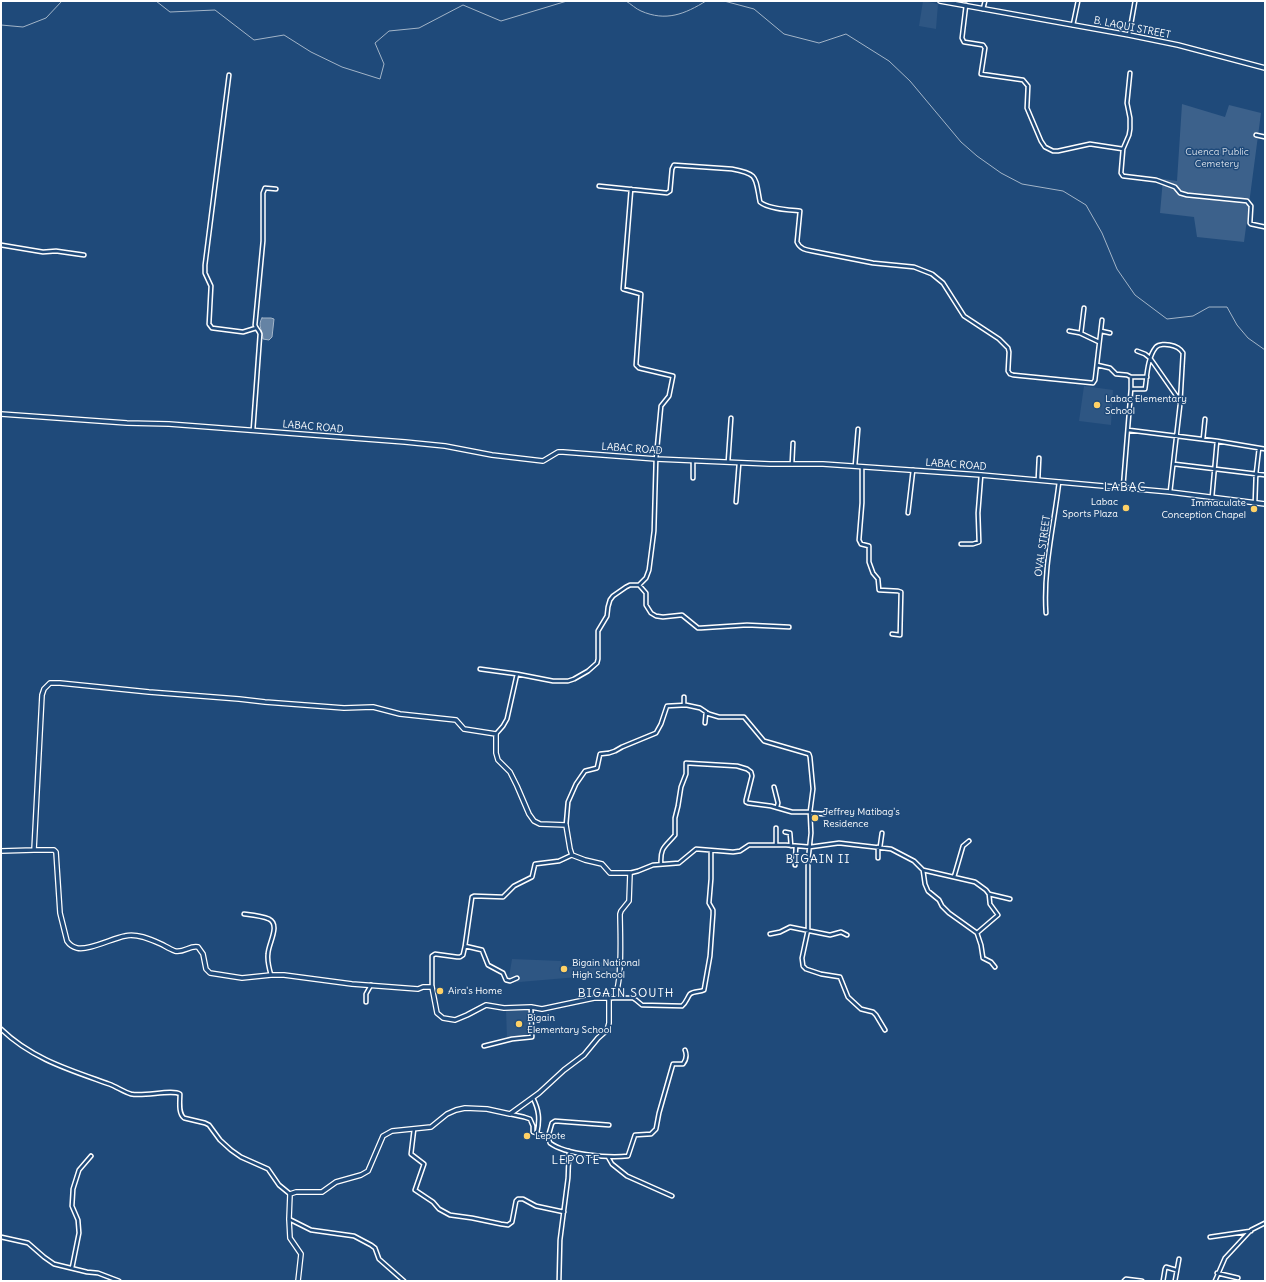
<!DOCTYPE html>
<html>
<head>
<meta charset="utf-8">
<style>
	body { margin:0 }
	#map { position:relative; width:1266px; height:1282px; overflow:hidden; background:#1f4a7a; font-family:Delius,sans-serif }
	canvas { display:block }
	.frame { position:absolute; inset:0; border:2px solid #fff; pointer-events:none }
</style>
</head>
<body>
<div id="map">
<canvas width="1266" height="1282"></canvas>
<div class="frame"></div>
</div>
<script>
const ctx = document.querySelector('canvas').getContext('2d');
ctx.lineJoin = 'round';
function fillPath(path, color) { ctx.fillStyle = color; ctx.fill(path, 'evenodd'); }
function stroke(path, color, width, dash) { ctx.strokeStyle = color; ctx.lineWidth = width; ctx.lineCap = dash ? 'butt' : 'round'; ctx.setLineDash(dash || []); ctx.stroke(path); }
function label(font, color, halo, rows, align = 'center') {
  ctx.font = font + ' Delius,sans-serif'; ctx.lineWidth = 3; ctx.setLineDash([]); ctx.textBaseline = 'middle'; ctx.strokeStyle = halo; ctx.fillStyle = color; for (const [text, x, y, turn = 0] of rows) {
    ctx.save(); ctx.translate(x, y); ctx.rotate((+turn || 0) * Math.PI / 180); ctx.textAlign = isNaN(turn) ? turn : align; if (halo) ctx.strokeText(text, 0, 0); ctx.fillText(text, 0, 0); ctx.restore();
  }
}
fillPath(new Path2D(`
	M 923,1 L 938,4 L 936,29 L 919,26 Z
	M 1084,386 L 1113,390 L 1111,425 L 1079,421 Z
	M 512,959 L 561,961 L 562,968 L 618,960 L 618,972 L 602,971 L 601,975 L 508,983 Z
	M 506,1009 L 531,1010 L 530,1038 L 507,1039 Z`), '#2e5683');
fillPath(new Path2D(`
	M 1182,104 L 1225,117 L 1229,105 L 1261,113 L 1244,242 L 1197,237 L 1194,217 L 1160,213 L 1163,179 L 1177,181 Z`), '#3c618b');
const water = new Path2D(`
	M 262,318 L 271,318 L 274,319 L 272,337 L 269,340 L 263,339 C 263,332 257,325 262,318 Z`);
fillPath(water, '#6583a4');
stroke(water, '#a3b5c8', 1);
stroke(new Path2D(`
	M 156,1 L 170,12 L 215,10 L 254,40 L 284,35 L 311,52 L 342,67 L 380,79 L 384,64 L 375,43 L 389,31 L 419,28 L 463,5 L 501,21 L 567,1
	M 626,1 C 631,4 636,9 641,11 C 666,22 685,14 706,1
	M 724,1 L 754,9 L 784,34 L 819,43 L 846,34 L 889,61 L 910,81 L 961,142 L 977,156 L 1001,173 L 1022,184 L 1063,191 L 1086,205 L 1102,233 L 1117,269 L 1135,295 L 1167,319 L 1193,316 L 1209,307 L 1227,307 L 1237,325 L 1248,338 L 1265,350
	M 1,25 L 23,27 L 46,18 L 62,1`), '#a3b5c8', 1);
const street = new Path2D(`
	M 966,5 L 962,38 L 964,42 L 983,45 L 985,48 L 981,74 L 1023,80 L 1028,86 L 1027,108 L 1041,141 L 1045,147 L 1053,151 L 1058,151 L 1090,144 L 1123,149 L 1121,173 L 1123,176 L 1156,180 L 1175,187 L 1180,193 L 1187,195 L 1247,201 L 1251,206 L 1250,223 L 1251,224 L 1265,227
	M 983,9 L 985,1
	M 1073,25 L 1078,1
	M 1129,35 L 1135,1
	M 229,75 L 205,265 L 205,273 L 211,286 L 209,324 L 212,328 L 243,332 L 256,328
	M 1256,135 L 1265,137
	M 1123,149 L 1129,135 L 1130,129 L 1130,118 L 1127,103 L 1130,73
	M 599,186 L 667,193 L 670,191 L 672,169 L 674,165 L 732,169 C 759,174 755,177 760,202 C 768,209 790,210 800,211 L 797,242 C 800,249 806,250 812,251 L 873,263 L 914,267 L 932,274 L 943,283 L 964,316 L 999,339 L 1008,348 L 1009,352 L 1008,371 L 1010,374 L 1013,375 L 1093,383 L 1095,380 L 1102,320
	M 1,245 L 43,252 L 56,251 L 84,255
	M 1069,331 L 1080,333 L 1099,342
	M 1101,331 L 1110,333
	M 1081,333 L 1084,308
	M 1137,351 L 1145,354 L 1150,358 L 1180,401
	M 1097,365 L 1110,368 L 1116,374 L 1127,375 L 1131,377 L 1131,389 L 1123,488
	M 1131,377 L 1147,377
	M 1131,389 L 1145,389 C 1147,377 1147,358 1156,347 C 1159,344 1166,344 1170,345 C 1176,346 1180,348 1183,353 L 1180,405 L 1170,492
	M 253,430 L 260,334 C 259,330 256,329 255,325 L 263,241 L 263,193 L 265,188 L 276,189
	M 1128,430 L 1217,441 L 1265,449
	M 1203,439 L 1205,419
	M 728,462 L 731,418
	M 792,464 L 793,443
	M 1174,464 L 1265,475
	M 855,466 L 858,429
	M 862,467 L 862,503 L 859,540 L 861,544 L 869,546 L 869,562 L 873,573 L 878,579 L 879,590 L 898,591 L 901,592 L 900,635 L 892,634
	M 693,478 L 693,461
	M 1038,479 L 1039,458
	M 1212,497 L 1217,441
	M 736,502 L 739,463
	M 1255,503 L 1256,474 L 1259,448
	M 908,513 L 913,470
	M 961,544 L 973,544 L 979,542 L 978,513 L 981,475
	M 639,585 L 646,593 L 646,605 L 651,613 L 656,616 L 663,617 L 682,615 L 698,628 L 701,628 L 747,625 L 789,627
	M 1046,613 C 1043,569 1054,525 1059,482
	M 480,669 L 517,674
	M 684,705 L 684,697
	M 705,723 L 706,712
	M 496,734 L 503,726 L 507,719 L 517,674 L 553,681 L 568,681 L 574,679 L 588,671 L 597,663 L 598,659 L 598,631 L 607,616 L 608,607 L 610,600 L 613,596 L 626,587 L 630,585 L 639,585 L 646,578 L 649,570 L 654,531 L 656,459 L 661,406 L 669,396 L 673,376 L 639,368 L 636,365 L 641,294 L 623,289 L 631,189
	M 774,787 L 778,803 L 777,807
	M 810,813 L 824,814 L 826,812
	M 566,825 L 568,802 L 576,784 L 585,771 L 597,768 L 600,754 L 609,753 L 615,751 L 622,747 L 656,733 L 661,724 L 667,706 L 686,705 L 700,708 L 709,714 L 719,717 L 744,717 L 764,741 L 809,754 L 810,757 L 813,789 L 810,812 L 811,833 L 808,861 L 808,930 L 802,958 L 803,966 L 806,969 L 821,974 L 840,977 L 848,997 L 861,1009 L 873,1012 L 876,1015 L 885,1030
	M 785,832 L 790,833 L 791,846
	M 776,845 L 776,828
	M 880,847 L 882,833
	M 878,858 L 878,847
	M 661,864 C 660,847 665,847 675,835 L 675,818 L 678,806 L 681,787 L 686,774 L 686,763 L 737,766 L 747,769 L 751,772 L 752,776 L 746,800 L 746,802 L 748,803 L 771,806 L 792,812 L 810,812
	M 795,865 L 796,846
	M 923,870 L 975,882 L 986,890 L 989,894 L 1010,899
	M 630,873 L 638,871 L 653,865 L 679,863 L 696,849 L 733,852 L 740,851 L 749,845 L 786,845 L 810,847 L 839,843 L 891,849 L 914,861 L 923,870 L 925,884 L 928,891 L 939,900 L 942,906 L 949,913 L 977,933 L 981,945 L 983,958 L 991,962 L 995,967
	M 954,877 L 963,846 L 969,841
	M 244,914 C 252,915 262,916 269,919 C 281,925 268,944 268,954 C 267,961 269,968 271,975
	M 977,933 L 998,915 L 990,904 L 989,894
	M 770,934 L 780,932 L 790,927 L 830,935 L 841,932 L 847,935
	M 465,946 L 482,950 L 488,965 L 503,973 L 506,980 L 510,981 L 517,978
	M 432,987 L 432,956 L 435,954 L 457,957 L 460,957 L 463,955 L 465,946 L 472,897 L 474,896 L 503,897 L 514,886 L 532,877 L 535,864 L 559,861 L 572,855
	M 613,998 L 633,998 L 636,1000 L 642,1005 L 682,1006 C 686,1003 687,998 690,994 C 694,991 700,992 704,990 L 710,956 L 713,914 L 713,910 L 709,903 L 711,879 L 711,851
	M 366,1002 L 366,994 L 371,985
	M 1,1029 C 32,1059 70,1070 109,1084 C 117,1087 124,1092 131,1094 C 144,1097 172,1089 180,1094 C 180,1102 178,1113 184,1118 L 205,1123 L 209,1125 L 220,1140 L 231,1150 L 241,1157 L 268,1169 L 279,1185 L 290,1194
	M 484,1046 L 512,1039 L 532,1037 L 531,1007
	M 533,1098 C 539,1110 540,1119 537,1133
	M 510,1114 L 524,1117 L 530,1119 L 533,1126 L 533,1132 L 548,1137 L 550,1143 C 566,1155 609,1158 628,1156 L 635,1135 L 651,1134 L 656,1129 L 659,1113 L 673,1064 L 683,1064 C 687,1059 687,1055 685,1050
	M 414,1129 L 411,1154 L 424,1164 L 415,1190 L 433,1202 L 439,1209 L 450,1215 L 472,1218 L 501,1224 L 508,1225 L 512,1222 L 516,1201 L 518,1199 L 523,1199 L 536,1206 L 564,1212
	M 548,1137 L 552,1123 L 555,1121 L 609,1125
	M 608,1157 L 612,1164 L 627,1176 L 672,1196
	M 289,1219 L 311,1230 L 354,1236 L 371,1245 L 375,1248 L 379,1259 L 404,1281
	M 1,1237 L 28,1243 L 44,1257 L 54,1264 L 87,1272 L 98,1273 L 119,1281
	M 1210,1237 L 1251,1231
	M 72,1268 L 79,1233 L 78,1220 L 72,1206 L 73,1189 L 79,1170 L 91,1156
	M 1217,1273 L 1238,1278
	M 559,1281 L 560,1240 L 568,1178 L 569,1151
	M 1124,1281 L 1126,1279 L 1142,1281
	M 1163,1281 L 1165,1269 L 1166,1267 L 1176,1270
	M 1175,1281 L 1179,1259
	M 1215,1281 L 1225,1258 L 1251,1230 L 1265,1223`);
const secondary = new Path2D(`
	M 940,1 L 1129,35 L 1178,45 L 1265,68
	M 1,414 L 127,423 L 169,424 L 405,442 L 445,446 L 492,455 L 543,461 L 558,452 L 563,452 L 656,459 L 770,464 L 823,464 L 981,475 L 1170,492 L 1265,504
	M 34,850 L 54,850 L 56,852 L 60,913 L 67,941 C 69,944 73,947 77,948 C 88,951 113,938 125,936 C 136,933 150,939 161,944 C 165,946 170,949 175,951 C 184,953 190,945 198,947 L 203,954 L 206,969 L 210,973 L 242,978 L 271,975 L 284,975 L 352,984 L 418,989 L 423,987 L 432,987 L 437,1013 L 443,1018 L 455,1020 L 467,1015 L 486,1005 L 504,1008 L 531,1007 L 542,1009 L 594,998 L 609,998
	M 1,851 L 34,850 L 42,695 L 44,689 L 50,683 L 60,683 L 149,692 L 239,699 L 265,702 L 344,708 L 373,707 L 400,714 L 456,720 L 464,729 L 496,734 L 496,753 L 498,760 L 510,772 L 517,786 L 529,814 L 534,821 L 540,824 L 566,825 L 570,849 L 572,855 L 585,860 L 602,864 L 610,873 L 630,873 L 629,901 L 621,911 L 620,914 C 620,930 623,985 614,996 C 612,998 612,998 609,998 L 609,1023 L 607,1030 L 598,1038 L 584,1055 L 564,1070 L 539,1093 L 510,1114 L 487,1109 L 465,1108 L 456,1110 L 447,1114 L 431,1127 L 392,1131 L 383,1136 L 368,1171 L 361,1175 L 336,1182 L 322,1192 L 296,1192 L 290,1194 L 289,1219 L 290,1238 L 301,1254 L 298,1281`);
stroke(street, '#fff', 5.5);
stroke(secondary, '#fff', 6);
stroke(street, '#1f4a7a', 2.5);
stroke(secondary, '#1f4a7a', 3.5);
for (const [x, y, r, color] of [
	[1097,405,4,"#ffd166"],
	[1126,508,4,"#ffd166"],
	[1254,509,4,"#ffd166"],
	[815,818,4,"#ffd166"],
	[564,969,4,"#ffd166"],
	[440,991,4,"#ffd166"],
	[519,1024,4,"#ffd166"],
	[527,1136,4,"#ffd166"]
]) { const dot = new Path2D(); dot.arc(x, y, r, 0, 2 * Math.PI); ctx.fillStyle = color; ctx.fill(dot); stroke(dot, '#1f4a7a', 1.5); }
label('10px', '#fff', '#1f4a7a', [
	["B. LAQUI STREET",1132,28,11],
	["LABAC ROAD",313,427,5],
	["LABAC ROAD",632,449,4],
	["LABAC ROAD",956,465,4],
	["OVAL STREET",1043,546,-82]
]);
label('10px', '#d8dfe8', '#1f4a7a', [
	["Cuenca Public",1217,152],
	["Cemetery",1217,164]
]);
label('10px', '#fff', '#1f4a7a', [
	["Labac Elementary",1105,399],
	["School",1105,411],
	["Labac",1118,502,"right"],
	["Sports Plaza",1118,514,"right"],
	["Immaculate",1246,503,"right"],
	["Conception Chapel",1246,515,"right"],
	["Jeffrey Matibag's",823,812],
	["Residence",823,824],
	["Bigain National",572,963],
	["High School",572,975],
	["Aira's Home",448,991],
	["Bigain",527,1018],
	["Elementary School",527,1030],
	["Lepote",535,1136]
], 'left');
ctx.letterSpacing = '1px';
label('12px', '#fff', '#1f4a7a', [
	["LABAC",1125,488],
	["BIGAIN II",818,860],
	["BIGAIN SOUTH",626,994],
	["LEPOTE",576,1161]
]);
ctx.letterSpacing = '0px';
</script>
</body>
</html>
